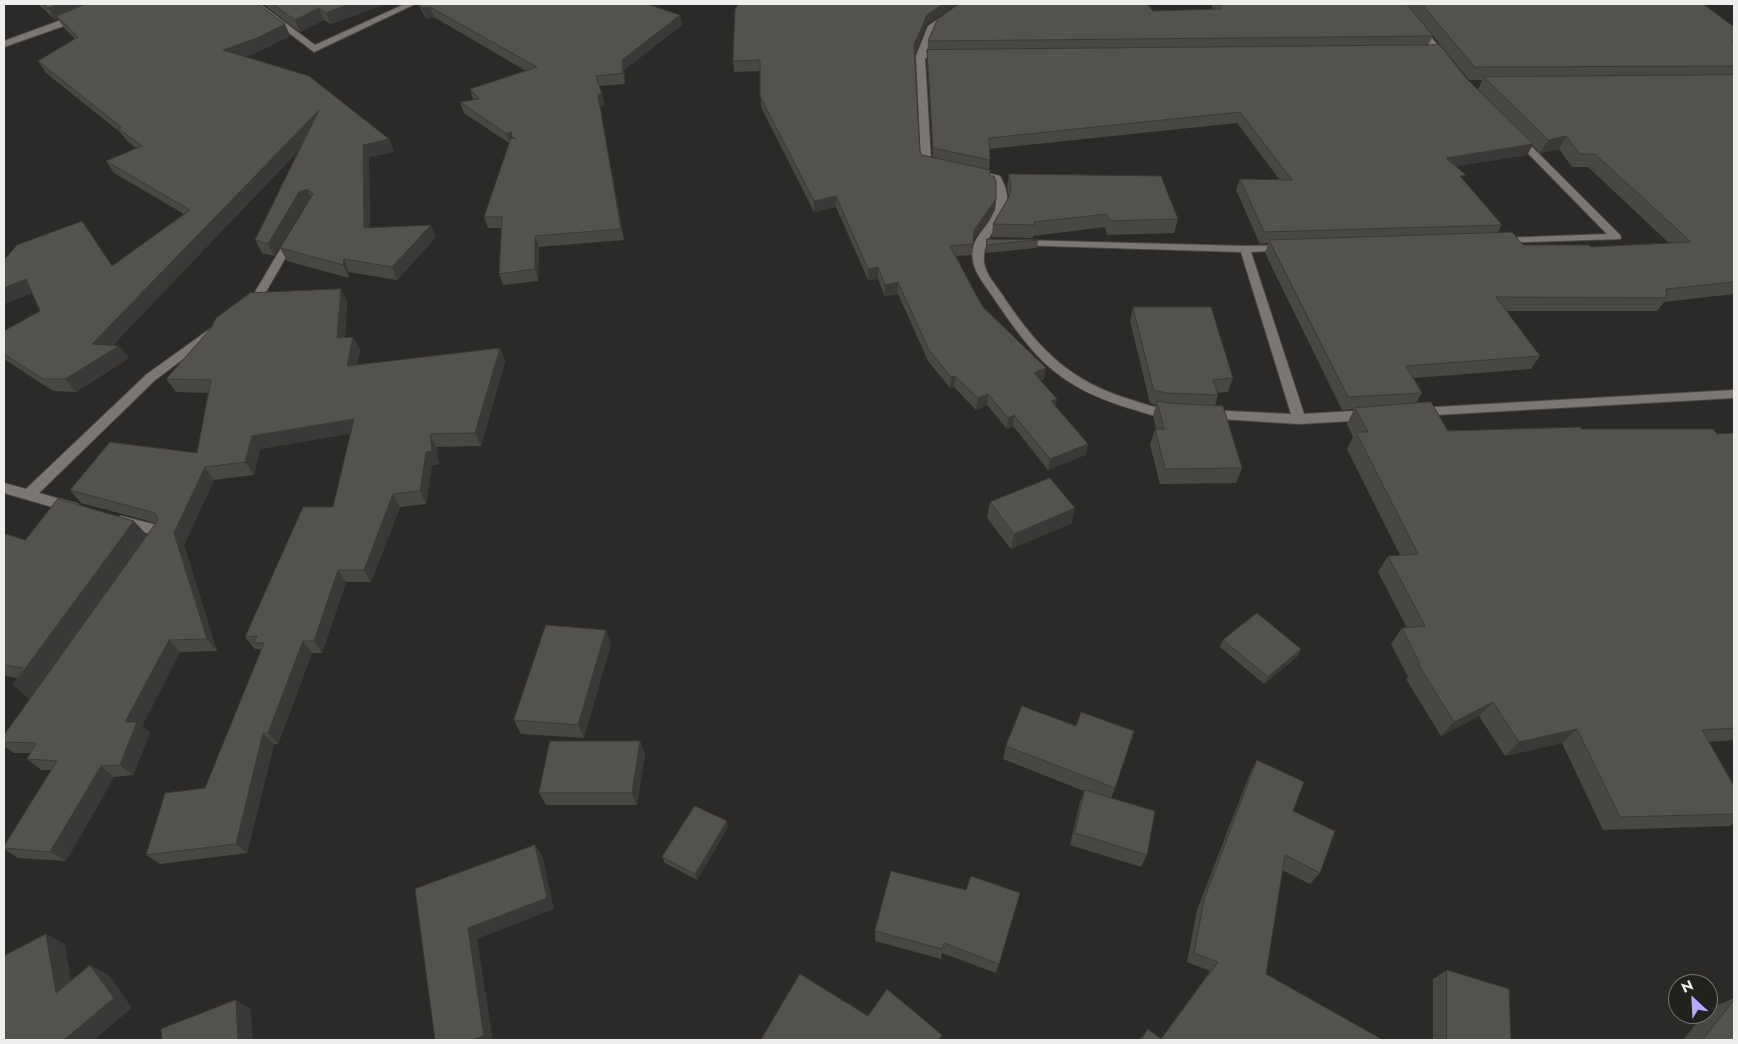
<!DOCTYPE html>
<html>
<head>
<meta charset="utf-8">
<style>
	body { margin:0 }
	#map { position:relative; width:1738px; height:1044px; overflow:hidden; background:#2c2a28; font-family:Jost,sans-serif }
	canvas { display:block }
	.frame { position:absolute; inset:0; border:5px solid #efeeec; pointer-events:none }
	.north { position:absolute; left:1668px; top:974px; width:50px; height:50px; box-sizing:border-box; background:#23211e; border:1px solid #757370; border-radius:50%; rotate:335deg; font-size:14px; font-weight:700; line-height:20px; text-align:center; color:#efeeec }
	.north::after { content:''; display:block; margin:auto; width:18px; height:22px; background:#b5acf9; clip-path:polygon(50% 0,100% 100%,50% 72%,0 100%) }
</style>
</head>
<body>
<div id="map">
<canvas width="1738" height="1044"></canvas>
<div class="frame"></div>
<div class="north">N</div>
</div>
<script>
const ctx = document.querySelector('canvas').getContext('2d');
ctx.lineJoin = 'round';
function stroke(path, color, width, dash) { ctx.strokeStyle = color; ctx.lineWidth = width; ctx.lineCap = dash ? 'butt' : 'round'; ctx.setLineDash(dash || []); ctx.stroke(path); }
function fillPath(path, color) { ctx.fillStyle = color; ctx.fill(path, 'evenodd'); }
const minor = new Path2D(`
	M 105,4 L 115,4 L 81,20 L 4,47 L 4,41 Z
	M 251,4 L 260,4 L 315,45 L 405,4 L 415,4 L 314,52 Z
	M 960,4 L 969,4 L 935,29 L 926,53 L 946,52 L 950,55 L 946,58 L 925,58 L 931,160 L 942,163 L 942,167 L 922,164 L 921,162 L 916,56 L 928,26 Z
	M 1397,4 L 1405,4 L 1447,57 L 1447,61 L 1441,61 Z
	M 1518,135 L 1521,136 L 1620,235 L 1621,237 L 1620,239 L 1498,243 L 1497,241 L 1502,238 L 1607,234 L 1515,140 L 1515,136 Z
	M 978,171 L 1000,176 C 1022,215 987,222 984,256 C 982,272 997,286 1005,299 C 1040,351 1071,382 1132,400 C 1142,403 1152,407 1161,408 C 1167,409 1171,408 1176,410 L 1178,413 L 1176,416 C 1162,420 1146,413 1132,409 C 1058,387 1035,359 993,297 C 986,286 975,274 973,261 C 968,226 1008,227 992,180 L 974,176 L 973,174 Z
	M 292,235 L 297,238 L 260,302 L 252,308 L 244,308 L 242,305 L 252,297 L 287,238 Z
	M 1019,240 L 1245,246 L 1289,245 L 1290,247 L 1289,249 L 1285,250 L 1251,252 L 1304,414 L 1369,410 L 1373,412 L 1375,415 L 1373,418 L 1369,420 L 1299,424 L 1204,418 L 1202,415 L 1204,412 L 1208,410 L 1291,414 L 1241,252 L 1015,245 L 1014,243 Z
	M 214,326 L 220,330 L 218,333 L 155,380 L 39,493 L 78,504 L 80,508 L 78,512 L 73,513 L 4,493 L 4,483 L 26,489 L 147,374 Z
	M 1734,390 L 1734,398 L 1418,416 L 1414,415 L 1412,412 L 1414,409 L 1418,408 Z
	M 121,516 L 165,527 L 167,531 L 159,544 L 154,545 L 149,544 L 147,540 L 151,534 L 116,525 L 114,521 L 116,517 Z`);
stroke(minor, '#494846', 2);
fillPath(minor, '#7a7775');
fillPath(new Path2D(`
	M 38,4 L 258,4 L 285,24 L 290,36 L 262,50 L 245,57 L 389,139 L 394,152 L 369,157 L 370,228 L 436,237 L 397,280 L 349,272 L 349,278 L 287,261 L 280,248 L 307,204 L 305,205 L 274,256 L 262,253 L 255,240 L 301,148 L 113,345 L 119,346 L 129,358 L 76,392 L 53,391 L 4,359 L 4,331 L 40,311 L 32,293 L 4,304 L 4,260 L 112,266 L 184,214 L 114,173 L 106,161 L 136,148 L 126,140 L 121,133 L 46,73 L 38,61 L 75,39 L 64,28 L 58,19 L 55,20 Z
	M 263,4 L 386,4 L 331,24 L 324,20 L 300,32 Z
	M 418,4 L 647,4 L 680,15 L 682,25 L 624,70 L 625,84 L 599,86 L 602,94 L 604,105 L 600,106 L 624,240 L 539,247 L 538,281 L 503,285 L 499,274 L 502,228 L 488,228 L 484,217 L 509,143 L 464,113 L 460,102 L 473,100 L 470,89 L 526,71 L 434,17 L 426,19 Z
	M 1211,4 L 1703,4 L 1734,27 L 1734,294 L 1664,302 L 1657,311 L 1506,311 L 1540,356 L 1531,369 L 1414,378 L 1422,393 L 1416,403 L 1448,431 L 1581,429 L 1717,434 L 1734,433 L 1734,740 L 1709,742 L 1734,786 L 1734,823 L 1730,826 L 1603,830 L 1562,743 L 1505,756 L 1479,716 L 1441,736 L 1406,679 L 1408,677 L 1391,644 L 1402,628 L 1407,628 L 1378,572 L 1388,556 L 1400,555 L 1347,449 L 1353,437 L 1347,424 L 1354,409 L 1342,410 L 1265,253 L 1268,243 L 1260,244 L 1236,190 L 1240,179 L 1279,179 L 1237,123 L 989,149 L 990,160 L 989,170 L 990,176 L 995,210 L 973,241 L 972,255 L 956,256 L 982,306 L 1044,379 L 1040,381 L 1057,399 L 1055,406 L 1088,444 L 1085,455 L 1048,470 L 1013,426 L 1007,429 L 987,405 L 976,410 L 954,387 L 950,388 L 928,361 L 898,294 L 885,296 L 878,279 L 868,280 L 836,207 L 814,212 L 761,107 L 760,71 L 734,72 L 733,61 L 926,25 L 915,54 L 920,152 L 922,155 L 933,157 L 927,61 L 928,41 L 1153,11 L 1213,9 ZM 1413,11 L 1469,80 L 1482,80 L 1478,90 L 1466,78 L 1428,45 L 1433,36 ZM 1533,145 L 1540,153 L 1559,149 L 1572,167 L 1588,167 L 1669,243 L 1591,247 L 1523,245 L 1498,232 L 1502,225 L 1463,180 L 1456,166 L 1527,155 Z
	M 1009,174 L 1178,219 L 1174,233 L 1107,235 L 1105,227 L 1033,236 L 1033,238 L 992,237 L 993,224 L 1009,198 L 1007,187 Z
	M 987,239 L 1038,240 L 1037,248 L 986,253 Z
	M 341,289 L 347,302 L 345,338 L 353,337 L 360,350 L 357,365 L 500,348 L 505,361 L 481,446 L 436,447 L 439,464 L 432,465 L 426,504 L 400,507 L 371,582 L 346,582 L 322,653 L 312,653 L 278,744 L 274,744 L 247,853 L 160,864 L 146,855 L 205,788 L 261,651 L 259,649 L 255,649 L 245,637 L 333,507 L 351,433 L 260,449 L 254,475 L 214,480 L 184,545 L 217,651 L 180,652 L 142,726 L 150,733 L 133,775 L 114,777 L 66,861 L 18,858 L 4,849 L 4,846 L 51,770 L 41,770 L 27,759 L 30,753 L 14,753 L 4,746 L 4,735 L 156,523 L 81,503 L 70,490 L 197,453 L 208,393 L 176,392 L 166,379 Z
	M 1133,307 L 1233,378 L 1228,392 L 1217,393 L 1218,395 L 1215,406 L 1242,468 L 1236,483 L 1160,484 L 1150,445 L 1155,429 L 1156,429 L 1153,416 L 1156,405 L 1150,403 L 1130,321 Z
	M 990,502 L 1072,523 L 1011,549 L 987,518 Z
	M 147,535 L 29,699 L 17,678 L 4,676 L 4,536 L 25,540 Z
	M 1223,640 L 1301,649 L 1297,657 L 1264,684 L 1220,647 Z
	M 611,644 L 584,738 L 521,734 L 514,720 Z
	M 1076,726 L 1115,788 L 1111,798 L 1147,855 L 1141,867 L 1070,845 L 1080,802 L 1084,791 L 1003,759 L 1006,746 Z
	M 640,741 L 645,754 L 637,805 L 546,805 L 539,793 Z
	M 1257,760 L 1293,811 L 1320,873 L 1310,884 L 1282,870 L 1266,974 L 1383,1040 L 1139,1040 L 1148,1029 L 1161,1039 L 1210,971 L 1187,962 L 1197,910 L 1250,773 Z
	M 728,827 L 697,880 L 665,863 L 662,857 Z
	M 966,890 L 1020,893 L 996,973 L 942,953 L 941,959 L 875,941 L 875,931 Z
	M 1447,970 L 1511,1040 L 1433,1040 L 1433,979 Z
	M 1734,998 L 1734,1040 L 1683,1040 L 1704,1014 L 1708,1014 L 1708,1009 Z`), '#484744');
fillPath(new Path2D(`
	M 61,4 L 100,4 L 57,16 L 58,19 L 55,20 L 48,8 Z
	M 350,4 L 386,4 L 331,24 L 326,13 Z
	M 943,4 L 957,4 L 926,25 L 914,56 L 914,45 L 927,15 Z
	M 430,7 L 434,17 L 426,19 L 422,8 Z
	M 319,8 L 324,20 L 300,32 L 295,20 Z
	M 680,15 L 682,25 L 624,70 L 625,84 L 623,73 L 622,60 Z
	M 285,24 L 290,36 L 262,50 L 229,62 L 223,50 Z
	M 602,94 L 604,105 L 600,106 L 624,240 L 598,95 Z
	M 319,110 L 325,123 L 102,356 L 92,344 Z
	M 512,132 L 511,136 L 513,144 L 511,145 L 507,134 Z
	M 1566,136 L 1559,149 L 1540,153 L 1548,140 Z
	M 389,139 L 394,152 L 369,157 L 370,241 L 364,228 L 363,145 Z
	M 1533,144 L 1527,155 L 1441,169 L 1446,158 Z
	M 307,189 L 313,201 L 305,205 L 274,256 L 268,244 L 299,192 Z
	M 836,196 L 836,207 L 814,212 L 814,201 Z
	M 996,199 L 995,210 L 973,241 L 972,255 L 974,230 Z
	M 431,225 L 436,237 L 397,280 L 392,267 Z
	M 535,236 L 539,247 L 538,281 L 535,269 Z
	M 344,259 L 349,272 L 349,278 L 343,265 Z
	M 878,267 L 878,279 L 868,280 L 868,269 Z
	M 26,279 L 35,292 L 4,304 L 4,288 Z
	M 898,282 L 898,294 L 885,296 L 885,285 Z
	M 341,289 L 347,302 L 344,352 L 337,338 Z
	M 353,337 L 360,350 L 354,379 L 347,366 Z
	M 119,346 L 129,358 L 76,392 L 65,379 Z
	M 500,348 L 505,361 L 481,446 L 475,433 Z
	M 1046,368 L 1044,379 L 1032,384 L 1034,373 Z
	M 955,376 L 954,387 L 950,388 L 951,377 Z
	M 988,394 L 987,405 L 976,410 L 978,398 Z
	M 1057,399 L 1054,410 L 1051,401 Z
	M 1014,415 L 1013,426 L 1007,429 L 1008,418 Z
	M 354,419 L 361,432 L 260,449 L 254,475 L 245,462 L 252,436 Z
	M 430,434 L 436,447 L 439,464 L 432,465 L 426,504 L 420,491 L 426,452 Z
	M 1088,444 L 1085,455 L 1048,470 L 1050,459 Z
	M 205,467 L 214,480 L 184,545 L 217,651 L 207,639 L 174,533 Z
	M 393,494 L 400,507 L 371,582 L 364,570 Z
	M 1075,508 L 1072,523 L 1011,549 L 1014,534 Z
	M 134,521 L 147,535 L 29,699 L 13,685 Z
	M 338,570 L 346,582 L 322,653 L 314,641 Z
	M 606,630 L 611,644 L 584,738 L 578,725 Z
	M 169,640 L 180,652 L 142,726 L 150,733 L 133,775 L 120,765 L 125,722 Z
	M 303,641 L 312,653 L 278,744 L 268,733 Z
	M 1301,649 L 1297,657 L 1264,684 L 1268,677 Z
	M 1493,702 L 1479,716 L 1441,736 L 1454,722 Z
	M 1577,729 L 1562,743 L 1505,756 L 1519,742 Z
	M 263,733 L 274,744 L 247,853 L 236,844 Z
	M 640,741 L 645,754 L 637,805 L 632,793 Z
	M 101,766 L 114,777 L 66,861 L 50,852 Z
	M 727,821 L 728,827 L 697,880 L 695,874 Z
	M 535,845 L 543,857 L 554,909 L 477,939 L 493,1040 L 472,1040 L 468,928 Z
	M 46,934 L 65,944 L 75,1002 L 56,993 Z
	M 90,965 L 109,975 L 132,1008 L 94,1040 L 64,1040 Z
	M 236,1000 L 251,1009 L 253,1040 L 238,1040 Z`), '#3b3937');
const building = new Path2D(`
	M 43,4 L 61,4 L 48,8 Z
	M 86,4 L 258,4 L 285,24 L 257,38 L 223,50 L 309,76 L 389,139 L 363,145 L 364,228 L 431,225 L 392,267 L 344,259 L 343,265 L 280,248 L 313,194 L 307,189 L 299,192 L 268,244 L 255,240 L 319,110 L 92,344 L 119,346 L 65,379 L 43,379 L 4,354 L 4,331 L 40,311 L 26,279 L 4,288 L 4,260 L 17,245 L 82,221 L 112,266 L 190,210 L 106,161 L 142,146 L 118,128 L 121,127 L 38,61 L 78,37 L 57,16 Z
	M 273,4 L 350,4 L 326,13 L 319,8 L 295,20 Z
	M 420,4 L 647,4 L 680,15 L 622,60 L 623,73 L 596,76 L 602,94 L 598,95 L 621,229 L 535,236 L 535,269 L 499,274 L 502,217 L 484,217 L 511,138 L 516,139 L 511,136 L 512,132 L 507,134 L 460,102 L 479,99 L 470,89 L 537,67 L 430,7 L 422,8 Z
	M 739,4 L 943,4 L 927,15 L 914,45 L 920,152 L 922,155 L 990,170 L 990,176 L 994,176 L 996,181 L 996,199 L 974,230 L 973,244 L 950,246 L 982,306 L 1046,368 L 1034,373 L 1057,399 L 1051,401 L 1088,444 L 1050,459 L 1014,415 L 1008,418 L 988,394 L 978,398 L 955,376 L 951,377 L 929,350 L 898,282 L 885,285 L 878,267 L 868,269 L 836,196 L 814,201 L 760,96 L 760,60 L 733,61 L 735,9 Z
	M 959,4 L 1147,4 L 1153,11 L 1221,9 L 1218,4 L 1407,4 L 1433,36 L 928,41 L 937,20 Z
	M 1422,4 L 1703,4 L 1734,27 L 1734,41 L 1732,41 L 1734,43 L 1734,66 L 1475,67 Z
	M 1440,45 L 1466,78 L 1533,144 L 1446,158 L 1466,175 L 1460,176 L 1502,225 L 1264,232 L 1240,179 L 1292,180 L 1240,112 L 989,138 L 990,160 L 933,148 L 927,50 Z
	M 1734,75 L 1734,282 L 1666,289 L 1667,298 L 1496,297 L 1540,356 L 1406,366 L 1422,393 L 1348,397 L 1269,240 L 1512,232 L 1523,245 L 1589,245 L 1591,247 L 1691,242 L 1595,154 L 1580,154 L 1566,136 L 1548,140 L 1484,77 Z
	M 1009,174 L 1161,176 L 1178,219 L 1110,221 L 1107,214 L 1034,222 L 1035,225 L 993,224 L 1009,197 L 1011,189 Z
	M 987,239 L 1038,240 L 987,245 Z
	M 341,289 L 337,338 L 353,337 L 347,366 L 500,348 L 475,433 L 430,434 L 432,451 L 426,452 L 420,491 L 393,494 L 364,570 L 338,570 L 314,641 L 303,641 L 268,733 L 263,733 L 236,844 L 146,855 L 165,793 L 205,788 L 264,643 L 254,643 L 257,636 L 245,637 L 303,507 L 333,507 L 354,419 L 252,436 L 245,462 L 205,467 L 174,533 L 207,639 L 169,640 L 125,722 L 137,722 L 120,765 L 101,766 L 50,852 L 4,848 L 4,846 L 57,761 L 27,759 L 36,743 L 4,742 L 4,735 L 158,520 L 155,513 L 70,490 L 110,442 L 197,453 L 211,380 L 166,379 L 212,327 L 216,318 L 250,293 Z
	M 1133,307 L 1211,307 L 1233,378 L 1213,380 L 1218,395 L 1166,393 L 1154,390 Z
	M 1157,401 L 1167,403 L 1223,406 L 1242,468 L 1165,469 L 1155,429 L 1164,429 Z
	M 1431,402 L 1448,431 L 1581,427 L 1581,429 L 1713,429 L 1717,434 L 1734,433 L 1734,728 L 1702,730 L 1734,786 L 1734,814 L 1620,817 L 1577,729 L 1519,742 L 1493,702 L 1454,722 L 1418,664 L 1420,664 L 1402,628 L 1425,626 L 1388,556 L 1418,554 L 1356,432 L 1368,432 L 1355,408 Z
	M 1050,478 L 1075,508 L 1014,534 L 990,502 Z
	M 58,499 L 134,521 L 13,685 L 23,668 L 4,665 L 4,536 L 6,534 L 25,540 Z
	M 1257,613 L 1301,649 L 1268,677 L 1223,640 Z
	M 546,625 L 606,630 L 578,725 L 514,720 Z
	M 1022,706 L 1076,726 L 1081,712 L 1134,731 L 1115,788 L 1006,746 Z
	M 550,741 L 640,741 L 632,793 L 539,793 Z
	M 1257,760 L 1304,782 L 1293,811 L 1335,831 L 1320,873 L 1285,855 L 1266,974 L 1383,1040 L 1141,1040 L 1148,1029 L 1161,1039 L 1218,962 L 1194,953 L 1204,900 Z
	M 1085,790 L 1155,811 L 1147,855 L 1075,833 Z
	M 695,806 L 727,821 L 695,874 L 662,857 Z
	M 535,845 L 547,898 L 468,928 L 484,1036 L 472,1040 L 435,1040 L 415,889 Z
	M 891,871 L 966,890 L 971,876 L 1020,893 L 999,964 L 944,943 L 942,949 L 875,931 Z
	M 46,934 L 56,993 L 90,965 L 114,998 L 64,1040 L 4,1040 L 4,956 Z
	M 1447,970 L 1509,989 L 1511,1040 L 1447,1040 Z
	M 800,974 L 868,1016 L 887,989 L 942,1035 L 939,1040 L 761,1040 Z
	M 236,1000 L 238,1040 L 162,1040 L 161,1029 Z
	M 1734,1000 L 1734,1040 L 1703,1040 Z`);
fillPath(building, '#54524f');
stroke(building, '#3b3937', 1);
</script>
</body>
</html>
